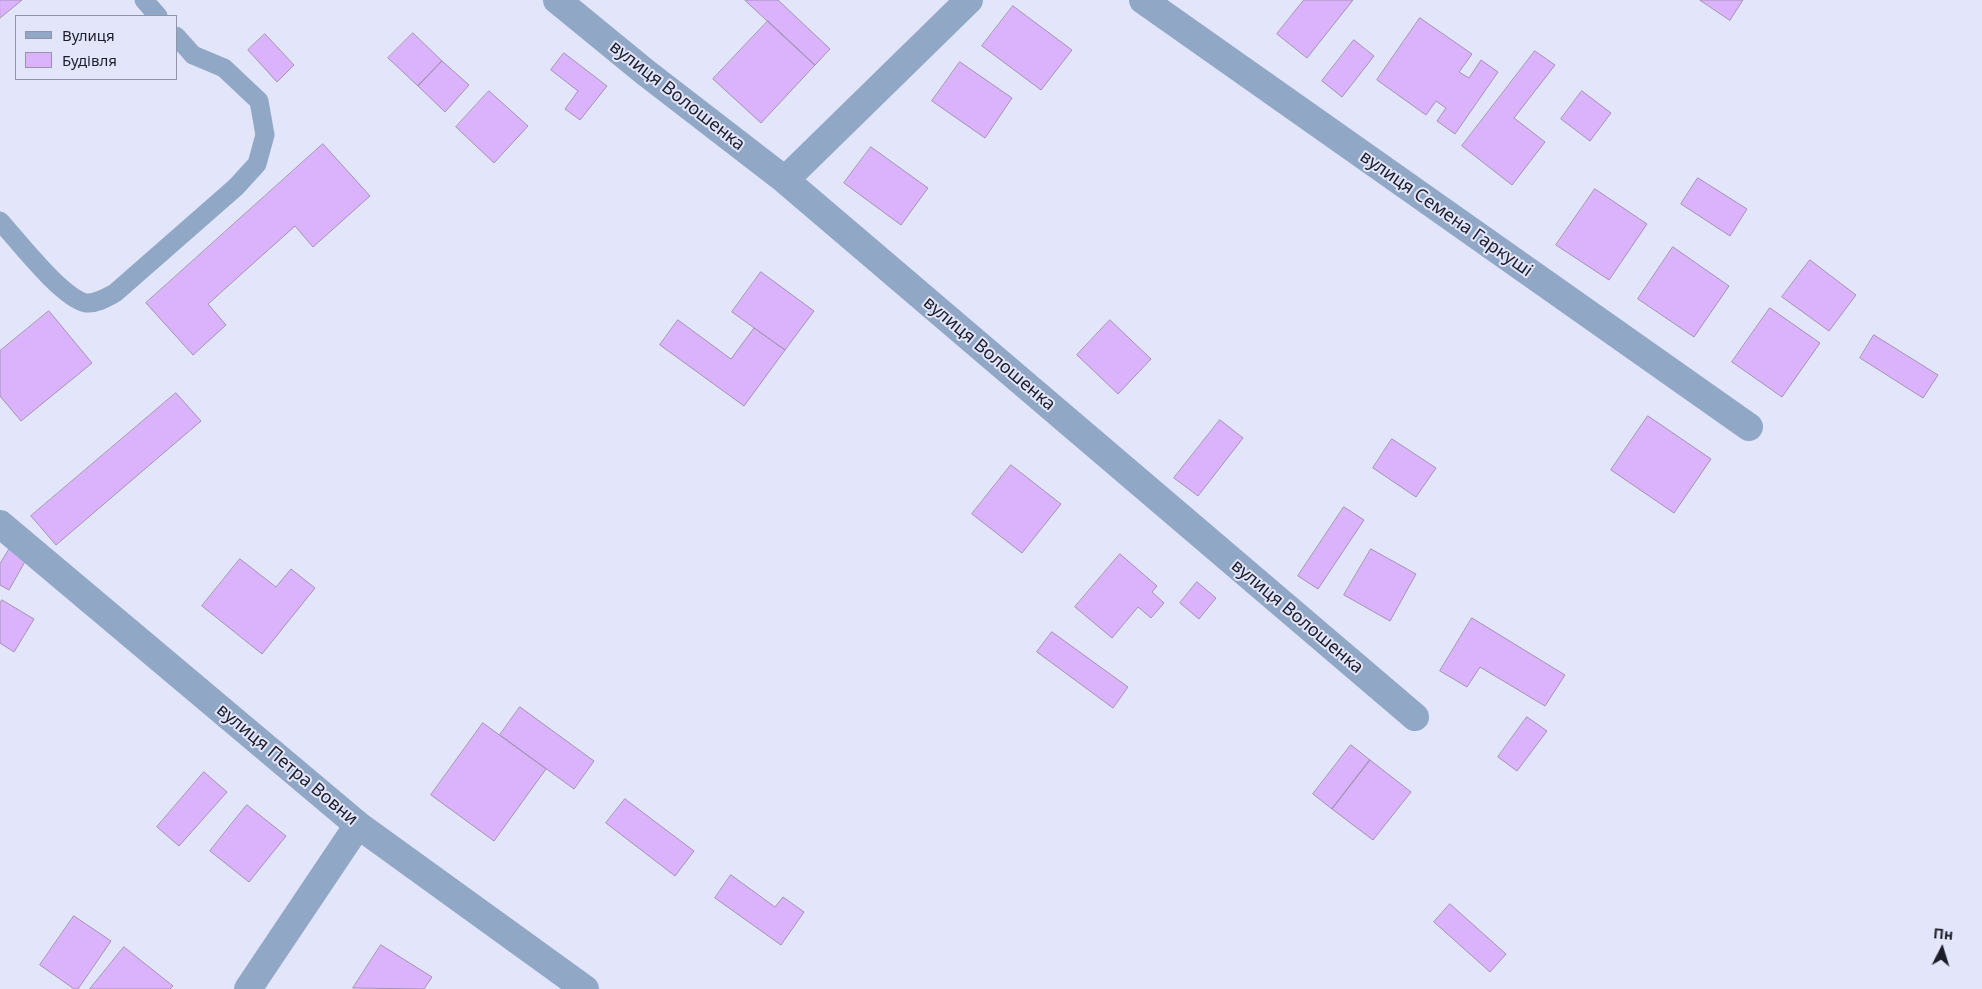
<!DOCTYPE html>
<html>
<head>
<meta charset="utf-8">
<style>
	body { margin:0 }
	#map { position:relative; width:1982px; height:989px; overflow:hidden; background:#e3e5fa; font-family:"Noto Sans",sans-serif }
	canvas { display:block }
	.legend { position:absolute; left:15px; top:15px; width:162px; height:65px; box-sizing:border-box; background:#e3e5fa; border:1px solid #9395a7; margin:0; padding:6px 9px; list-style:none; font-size:15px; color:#1c1d2a }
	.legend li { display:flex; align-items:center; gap:10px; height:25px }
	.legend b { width:25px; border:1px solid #9395a7 }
	.north { position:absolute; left:1917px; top:924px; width:50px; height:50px; -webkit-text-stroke:4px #e3e5fa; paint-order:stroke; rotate:5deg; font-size:14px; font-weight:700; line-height:20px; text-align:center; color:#1c1d2a }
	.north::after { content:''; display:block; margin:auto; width:18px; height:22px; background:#1c1d2a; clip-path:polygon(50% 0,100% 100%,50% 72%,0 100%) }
</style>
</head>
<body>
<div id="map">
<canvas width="1982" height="989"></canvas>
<ul class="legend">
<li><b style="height:6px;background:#90a8c5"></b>Вулиця</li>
<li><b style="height:14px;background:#dbb3fd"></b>Будівля</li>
</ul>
<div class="north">Пн</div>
</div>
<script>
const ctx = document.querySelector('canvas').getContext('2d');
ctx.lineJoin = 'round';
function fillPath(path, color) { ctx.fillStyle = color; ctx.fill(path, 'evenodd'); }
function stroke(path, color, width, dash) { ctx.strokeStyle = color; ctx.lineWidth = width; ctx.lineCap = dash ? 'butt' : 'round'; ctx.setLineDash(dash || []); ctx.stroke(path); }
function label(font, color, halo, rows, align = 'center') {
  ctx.font = font + ' "Noto Sans",sans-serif'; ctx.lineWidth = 4; ctx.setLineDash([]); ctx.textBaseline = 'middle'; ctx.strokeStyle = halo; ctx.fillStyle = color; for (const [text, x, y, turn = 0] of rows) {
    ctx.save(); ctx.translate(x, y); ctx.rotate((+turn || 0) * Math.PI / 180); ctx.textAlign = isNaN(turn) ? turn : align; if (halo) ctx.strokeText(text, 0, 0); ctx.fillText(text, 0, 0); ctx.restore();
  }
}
const building = new Path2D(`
	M 0,0 L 22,0 L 0,18 Z
	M 745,0 L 778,0 L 830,49 L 815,65 Z
	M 1304,0 L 1353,0 L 1307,58 L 1277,34 Z
	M 1700,0 L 1743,0 L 1730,20 Z
	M 1013,6 L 1072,50 L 1041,90 L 982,46 Z
	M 1420,18 L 1472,54 L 1459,72 L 1469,78 L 1481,60 L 1498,72 L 1455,134 L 1437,121 L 1446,108 L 1436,101 L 1426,115 L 1377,80 Z
	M 768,21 L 815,65 L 761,123 L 713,79 Z
	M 413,33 L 442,61 L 418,86 L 388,58 Z
	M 265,34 L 294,65 L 277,82 L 248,50 Z
	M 1354,40 L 1374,56 L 1342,97 L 1322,81 Z
	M 1535,51 L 1555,65 L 1514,118 L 1545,142 L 1512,185 L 1462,146 Z
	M 564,53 L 607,86 L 580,120 L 565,109 L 578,91 L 551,70 Z
	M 442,61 L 469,85 L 445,112 L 418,86 Z
	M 960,62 L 1012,98 L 985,138 L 932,101 Z
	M 489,91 L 528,126 L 494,163 L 456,127 Z
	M 1582,91 L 1611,113 L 1590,141 L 1561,119 Z
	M 323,144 L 370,196 L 313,247 L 295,226 L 208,304 L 226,325 L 193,355 L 146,303 Z
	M 871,147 L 928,188 L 901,225 L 844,183 Z
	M 1698,178 L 1747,209 L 1730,236 L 1681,204 Z
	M 1595,189 L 1647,224 L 1609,280 L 1556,245 Z
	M 1673,247 L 1729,286 L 1694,337 L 1638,299 Z
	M 1810,260 L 1856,295 L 1829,331 L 1782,297 Z
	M 761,272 L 814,311 L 785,350 L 732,312 Z
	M 1770,308 L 1820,343 L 1782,397 L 1732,362 Z
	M 49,311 L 92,363 L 21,421 L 0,396 L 0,351 Z
	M 678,320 L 731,359 L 754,328 L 785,350 L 744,406 L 660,345 Z
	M 1110,320 L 1151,359 L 1118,394 L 1077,355 Z
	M 1874,335 L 1938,375 L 1923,398 L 1860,358 Z
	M 176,393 L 201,421 L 56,545 L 31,516 Z
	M 1648,416 L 1711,459 L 1674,513 L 1611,470 Z
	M 1220,420 L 1243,438 L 1198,496 L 1174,478 Z
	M 1392,439 L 1436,468 L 1416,497 L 1373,468 Z
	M 1011,465 L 1061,504 L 1022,553 L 972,514 Z
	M 1344,507 L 1364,520 L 1318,589 L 1298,576 Z
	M 10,548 L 27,558 L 9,590 L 0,585 L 0,564 Z
	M 1371,549 L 1416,574 L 1390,621 L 1344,595 Z
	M 1120,554 L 1157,586 L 1152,592 L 1164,603 L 1151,618 L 1138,607 L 1112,638 L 1075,607 Z
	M 240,559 L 276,587 L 291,569 L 315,588 L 262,654 L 202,606 Z
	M 1197,582 L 1216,598 L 1199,619 L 1180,603 Z
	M 2,600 L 34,619 L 14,652 L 0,643 L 0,604 Z
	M 1472,618 L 1565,675 L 1545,706 L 1480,667 L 1467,687 L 1440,671 Z
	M 1052,632 L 1128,687 L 1113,708 L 1037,652 Z
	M 520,707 L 594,761 L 574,789 L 500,735 Z
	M 1527,717 L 1547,731 L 1517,771 L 1498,757 Z
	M 483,723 L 546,769 L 494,841 L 431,795 Z
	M 1351,745 L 1370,760 L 1332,809 L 1313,794 Z
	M 1370,760 L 1411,792 L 1373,840 L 1332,809 Z
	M 204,772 L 227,792 L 179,846 L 157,827 Z
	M 625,799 L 694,851 L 675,876 L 606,823 Z
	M 247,805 L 286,836 L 249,882 L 210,851 Z
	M 731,875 L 775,907 L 783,897 L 804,912 L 781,945 L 715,898 Z
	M 1450,904 L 1506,954 L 1490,972 L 1434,922 Z
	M 74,916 L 111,941 L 78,989 L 74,989 L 40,965 Z
	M 381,945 L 432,977 L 424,989 L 353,988 Z
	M 124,947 L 173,986 L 170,989 L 90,989 Z`);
fillPath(building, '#dbb3fd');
stroke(building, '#a392b1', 1);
stroke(new Path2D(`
	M 144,0 L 158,16
	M 0,221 C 18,241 62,298 86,303 C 96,304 106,298 115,293 L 236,187 L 257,164 L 265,135 L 259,101 L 224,68 L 193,55 L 176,36`), '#90a8c5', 19);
stroke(new Path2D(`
	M 557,0 L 645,72 L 785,180 L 1415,717
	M 1143,0 L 1749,427
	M 785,180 L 969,0
	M 0,524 L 358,825 L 585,989
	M 248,989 L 358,825`), '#90a8c5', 28);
label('18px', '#1c1d2a', '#e3e5fa', [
	["вулиця Волошенка",677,96,38],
	["вулиця Семена Гаркуші",1446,214,35],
	["вулиця Волошенка",989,354,40],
	["вулиця Волошенка",1297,617,40],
	["вулиця Петра Вовни",287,765,40]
]);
</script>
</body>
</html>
